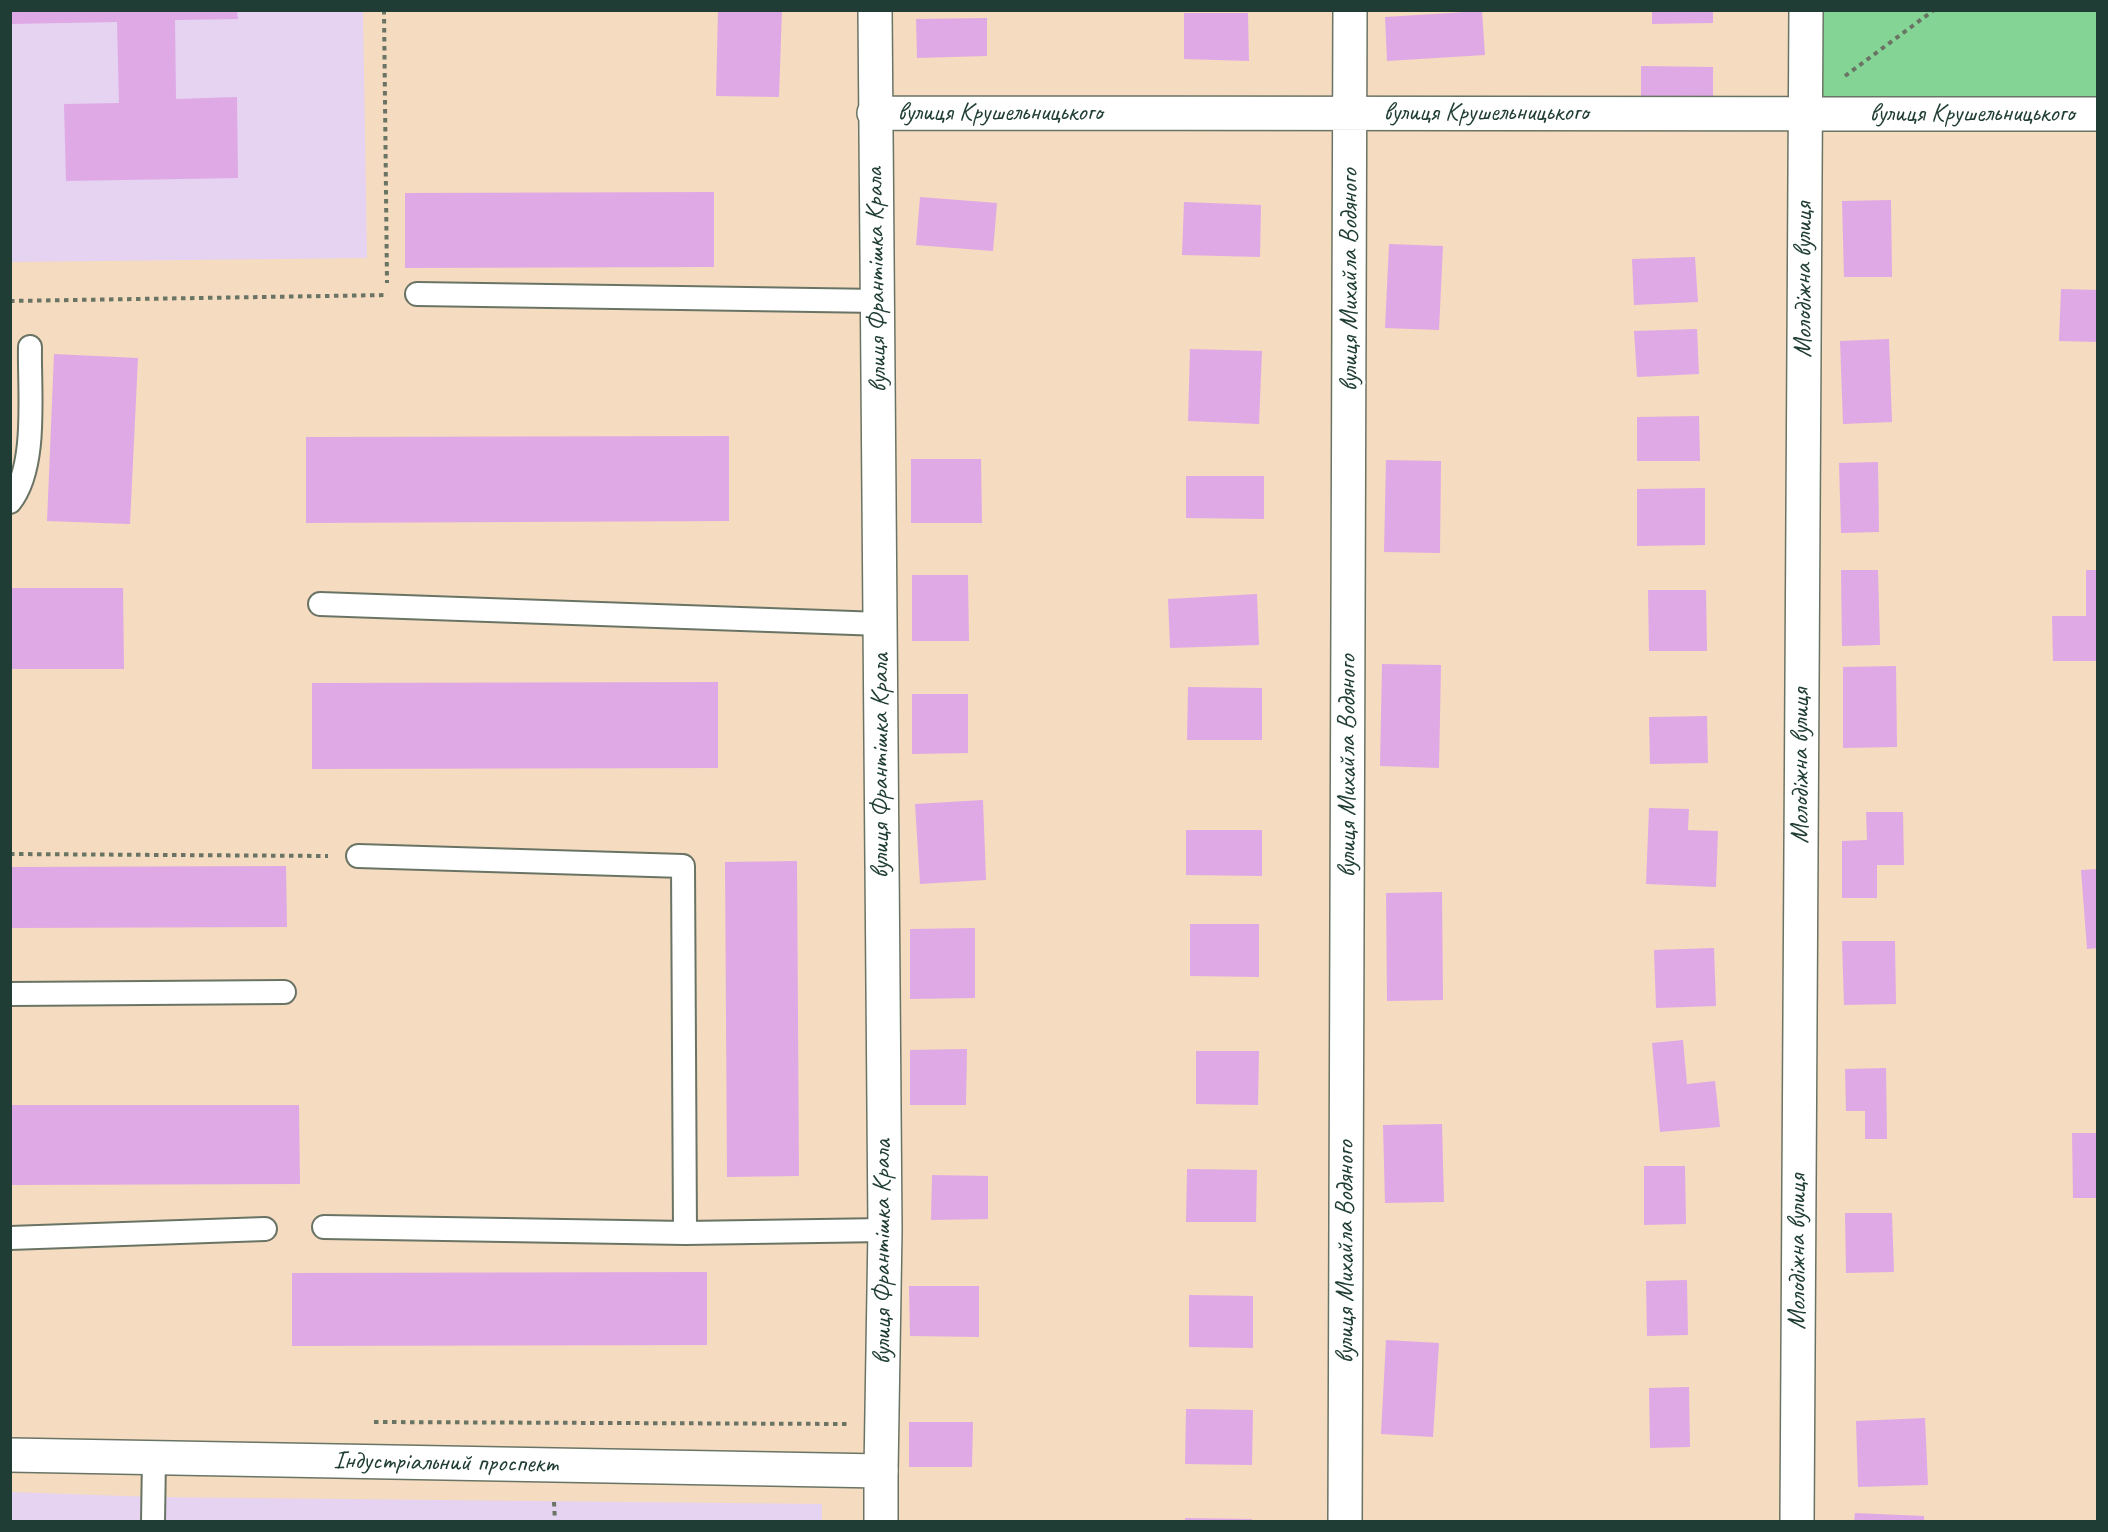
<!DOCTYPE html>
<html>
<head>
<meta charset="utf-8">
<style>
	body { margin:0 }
	#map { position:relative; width:2108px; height:1532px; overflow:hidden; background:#f5dbbf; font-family:Caveat,sans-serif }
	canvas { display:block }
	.frame { position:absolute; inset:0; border:12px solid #1f3d34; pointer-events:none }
</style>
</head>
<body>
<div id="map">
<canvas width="2108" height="1532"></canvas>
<div class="frame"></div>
</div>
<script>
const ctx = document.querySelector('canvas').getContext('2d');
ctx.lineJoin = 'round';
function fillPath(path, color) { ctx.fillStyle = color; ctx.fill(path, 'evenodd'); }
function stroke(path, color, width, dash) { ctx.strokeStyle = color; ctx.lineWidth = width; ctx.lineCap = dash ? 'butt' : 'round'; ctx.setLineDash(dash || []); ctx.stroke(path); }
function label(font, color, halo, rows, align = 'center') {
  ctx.font = font + ' Caveat,sans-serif'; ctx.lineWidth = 6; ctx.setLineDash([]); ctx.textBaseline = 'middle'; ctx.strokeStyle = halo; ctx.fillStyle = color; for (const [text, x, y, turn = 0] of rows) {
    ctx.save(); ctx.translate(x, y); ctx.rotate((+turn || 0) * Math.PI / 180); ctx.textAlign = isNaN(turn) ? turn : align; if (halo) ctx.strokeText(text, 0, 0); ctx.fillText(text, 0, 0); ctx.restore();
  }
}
fillPath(new Path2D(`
	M 10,11 L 363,11 L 367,258 L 11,262 Z
	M 11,1492 L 153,1497 L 822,1504 L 822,1522 L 11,1522 Z`), '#e5d3f1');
fillPath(new Path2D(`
	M 1806,11 L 2097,11 L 2097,114 L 1811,114 Z`), '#84d595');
fillPath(new Path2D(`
	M 10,10 L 237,10 L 238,19 L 175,20 L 176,99 L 237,97 L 238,178 L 66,181 L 64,104 L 119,103 L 117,22 L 10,24 Z
	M 718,10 L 782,10 L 779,97 L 716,96 Z
	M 1652,10 L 1713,10 L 1713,23 L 1652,24 Z
	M 1482,11 L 1485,55 L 1387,61 L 1385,17 Z
	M 1184,13 L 1248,13 L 1249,61 L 1184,59 Z
	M 987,18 L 987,56 L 917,58 L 916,19 Z
	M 1641,66 L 1713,67 L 1713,112 L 1641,111 Z
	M 714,192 L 714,267 L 405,268 L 405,193 Z
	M 920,197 L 997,203 L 993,251 L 916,245 Z
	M 1891,200 L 1892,277 L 1844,277 L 1842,201 Z
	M 1184,202 L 1261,205 L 1260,257 L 1182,255 Z
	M 1389,244 L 1443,246 L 1439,330 L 1385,328 Z
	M 1695,257 L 1698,302 L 1634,305 L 1632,259 Z
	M 2061,289 L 2098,290 L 2098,342 L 2059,341 Z
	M 1697,329 L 1699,374 L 1637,377 L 1634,331 Z
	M 1889,339 L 1892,422 L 1843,424 L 1840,341 Z
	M 1190,349 L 1262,351 L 1259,424 L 1188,421 Z
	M 54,354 L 138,358 L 130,524 L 47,521 Z
	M 1699,416 L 1700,461 L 1637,461 L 1637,417 Z
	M 729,436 L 729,521 L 306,523 L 306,437 Z
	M 911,459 L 981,459 L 982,523 L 911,523 Z
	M 1386,460 L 1441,461 L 1440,553 L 1384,552 Z
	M 1878,462 L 1879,532 L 1841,533 L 1839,463 Z
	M 1186,476 L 1264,476 L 1264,519 L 1186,518 Z
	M 1705,488 L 1705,545 L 1637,546 L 1637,489 Z
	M 1841,570 L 1878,570 L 1880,645 L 1842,646 Z
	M 2086,570 L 2098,570 L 2098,661 L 2053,661 L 2052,616 L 2086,616 Z
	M 912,575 L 968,575 L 969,641 L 912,641 Z
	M 10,588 L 123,588 L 124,669 L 10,669 Z
	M 1648,590 L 1706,590 L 1707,651 L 1649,651 Z
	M 1257,594 L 1259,645 L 1170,648 L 1168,599 Z
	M 1382,664 L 1441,665 L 1439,768 L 1380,766 Z
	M 1896,666 L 1897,747 L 1843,748 L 1843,667 Z
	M 718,682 L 718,768 L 312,769 L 312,683 Z
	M 1188,687 L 1262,688 L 1262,740 L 1187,740 Z
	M 912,694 L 968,694 L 968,753 L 912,754 Z
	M 1707,716 L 1708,763 L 1650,764 L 1649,717 Z
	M 983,800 L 986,880 L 920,884 L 915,804 Z
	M 1649,808 L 1689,809 L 1688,830 L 1718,831 L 1716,887 L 1646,884 Z
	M 1866,812 L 1903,812 L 1904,865 L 1877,865 L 1877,898 L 1842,898 L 1842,841 L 1867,840 Z
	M 1186,830 L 1262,830 L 1262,876 L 1186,875 Z
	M 797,861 L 799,1176 L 727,1177 L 725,862 Z
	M 286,866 L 287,927 L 10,928 L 10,867 Z
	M 2098,869 L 2098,948 L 2087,949 L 2081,870 Z
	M 1442,892 L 1443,1000 L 1387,1001 L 1386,893 Z
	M 1190,924 L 1259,924 L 1259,977 L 1190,976 Z
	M 975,928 L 975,998 L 910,999 L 910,929 Z
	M 1842,941 L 1895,941 L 1896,1004 L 1844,1005 Z
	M 1714,948 L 1716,1006 L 1656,1008 L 1654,950 Z
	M 1683,1040 L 1687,1084 L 1715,1081 L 1720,1127 L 1660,1132 L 1652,1043 Z
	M 967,1049 L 966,1105 L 910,1105 L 910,1050 Z
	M 1196,1051 L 1259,1051 L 1258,1105 L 1196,1104 Z
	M 1886,1068 L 1887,1139 L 1865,1139 L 1865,1111 L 1846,1111 L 1845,1069 Z
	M 10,1105 L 299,1105 L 300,1184 L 10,1185 Z
	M 1442,1124 L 1444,1202 L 1385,1203 L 1383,1125 Z
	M 2072,1133 L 2098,1133 L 2098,1198 L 2073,1198 Z
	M 1644,1166 L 1685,1166 L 1686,1224 L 1644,1225 Z
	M 1187,1169 L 1257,1170 L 1256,1222 L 1186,1222 Z
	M 932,1175 L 988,1176 L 988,1219 L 931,1220 Z
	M 1845,1213 L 1892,1213 L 1894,1272 L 1846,1273 Z
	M 707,1272 L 707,1345 L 292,1346 L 292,1273 Z
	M 1687,1280 L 1688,1335 L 1647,1336 L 1646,1281 Z
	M 909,1286 L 979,1286 L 979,1337 L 910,1336 Z
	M 1189,1295 L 1253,1296 L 1253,1348 L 1189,1347 Z
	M 1386,1340 L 1439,1343 L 1433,1437 L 1381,1434 Z
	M 1689,1387 L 1690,1447 L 1650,1448 L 1649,1388 Z
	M 1186,1409 L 1253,1410 L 1252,1465 L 1185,1464 Z
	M 1925,1418 L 1928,1485 L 1858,1487 L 1856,1421 Z
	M 909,1422 L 973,1422 L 972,1467 L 909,1467 Z
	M 1855,1513 L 1924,1516 L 1924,1522 L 1854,1522 Z
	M 1185,1518 L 1252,1519 L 1252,1522 L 1185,1522 Z`), '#dfa9e6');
const service = new Path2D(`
	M 417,294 L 879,301
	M 10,502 C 38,467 29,391 30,347
	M 320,604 L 881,624
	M 358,856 L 683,866 L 685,1233
	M 10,994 L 284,992
	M 324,1227 L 685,1233 L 885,1230
	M 10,1238 L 265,1229
	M 153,1522 L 154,1457`);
const minor = new Path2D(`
	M 875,10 L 885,1230 L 881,1471
	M 874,113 L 2098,114
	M 1345,1522 L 1350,10
	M 1797,1522 L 1806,10`);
const tertiary = new Path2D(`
	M 10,1455 L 881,1471 L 881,1522`);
stroke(service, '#6a7465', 26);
stroke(minor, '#6a7465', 36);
stroke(tertiary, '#6a7465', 36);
stroke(new Path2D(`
	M 384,10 L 387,283
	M 1845,76 L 1934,10
	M 10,301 L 388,295
	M 10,854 L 328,856
	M 374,1422 L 847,1424
	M 554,1502 L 555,1522`), '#6a7465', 4, [4.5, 4.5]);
stroke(service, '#fff', 22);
stroke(minor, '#fff', 33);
stroke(tertiary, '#fff', 33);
label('26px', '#1f3d34', '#fff', [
	["вулиця Крушельницького",1000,113],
	["вулиця Крушельницького",1486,113],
	["вулиця Крушельницького",1972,114],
	["вулиця Франтішка Крала",877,280,-91],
	["вулиця Михайла Водяного",1350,280,-90],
	["Молодіжна вулиця",1804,280,-90],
	["вулиця Франтішка Крала",881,766,-90],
	["вулиця Михайла Водяного",1348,766,-90],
	["Молодіжна вулиця",1801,766,-90],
	["вулиця Франтішка Крала",883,1252,-90],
	["вулиця Михайла Водяного",1346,1252,-90],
	["Молодіжна вулиця",1798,1252,-90],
	["Індустріальний проспект",446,1463,1]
]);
</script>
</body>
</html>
